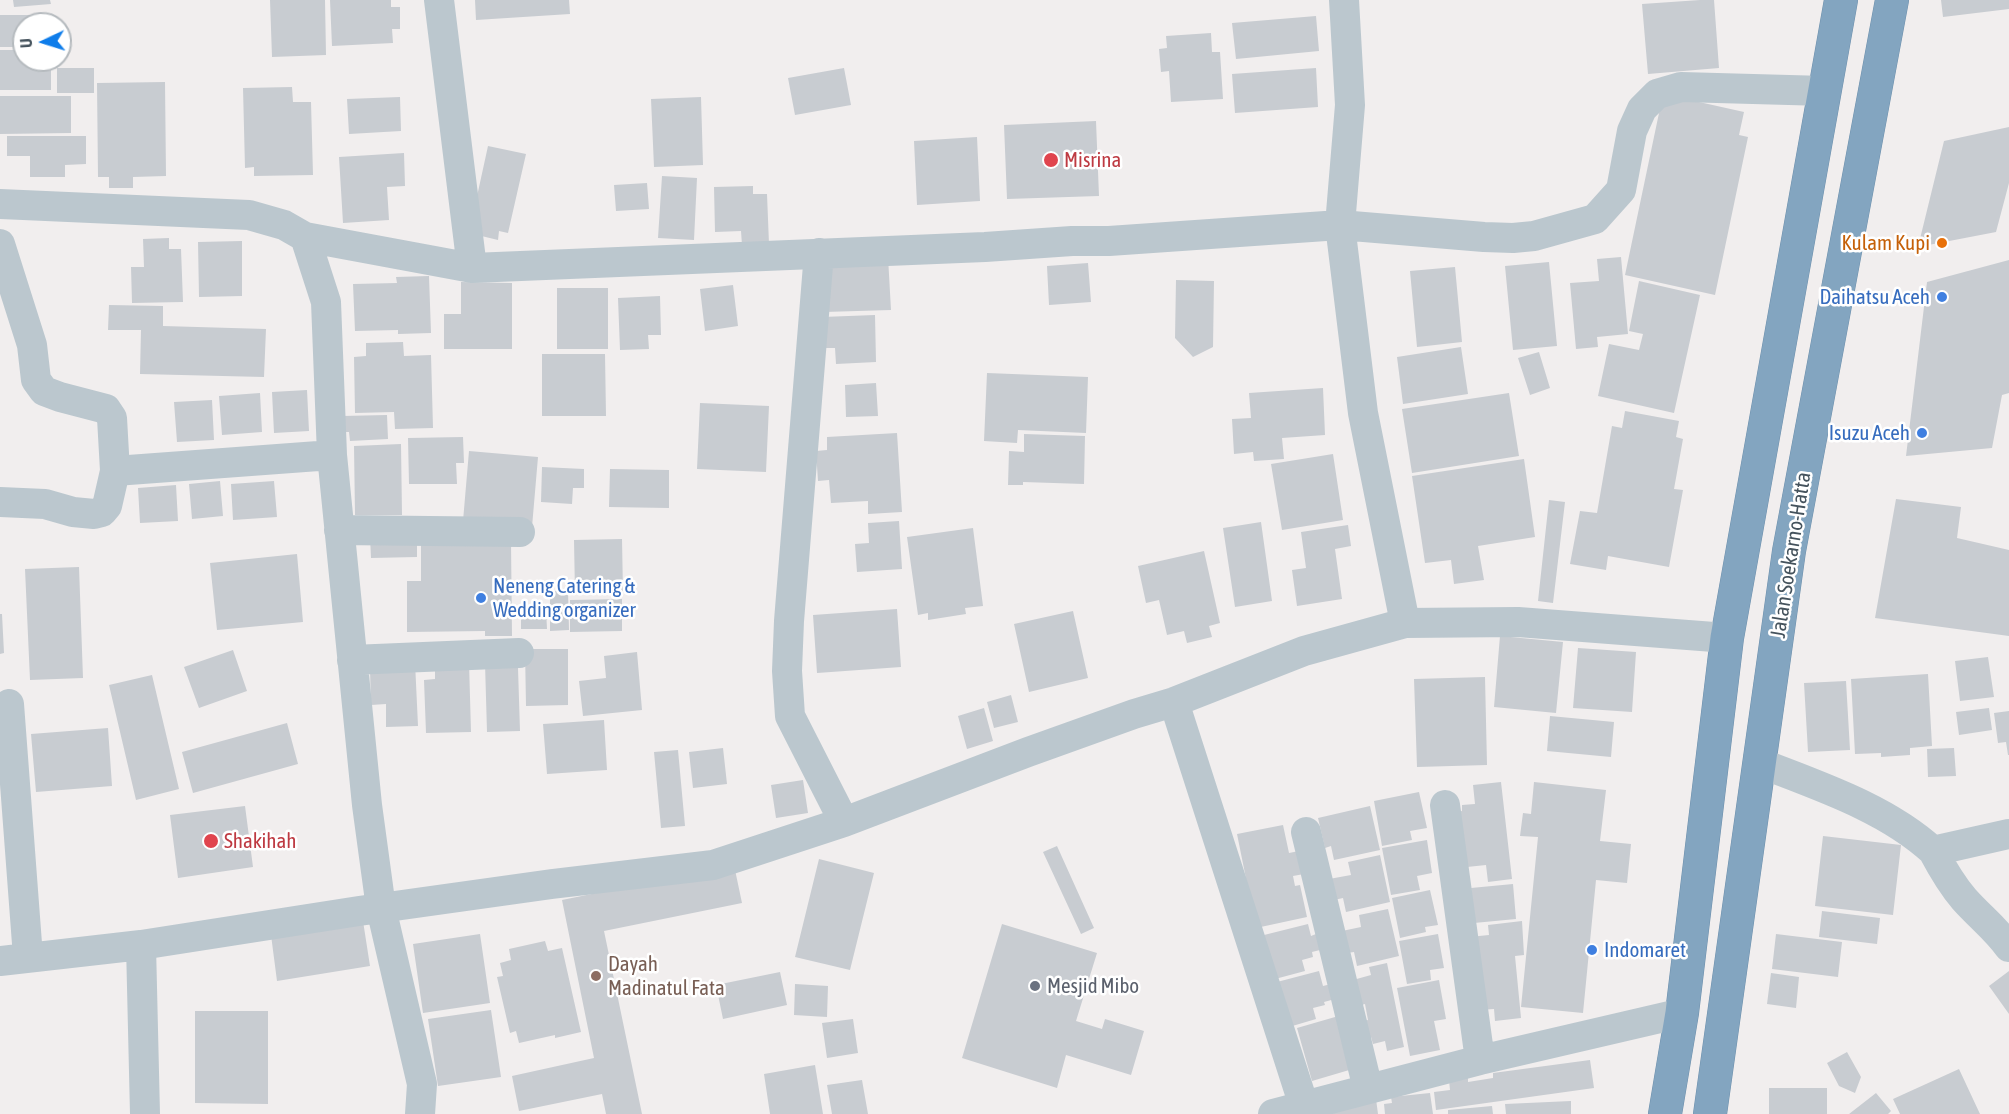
<!DOCTYPE html>
<html>
<head>
<meta charset="utf-8">
<style>
	body { margin:0 }
	#map { position:relative; width:2009px; height:1114px; overflow:hidden; background:#f1eeee; font-family:"Asap Condensed",sans-serif }
	canvas { display:block }
	.north { position:absolute; left:12px; top:12px; width:60px; height:60px; box-sizing:border-box; background:#fff; border:2px solid #b5babe; border-radius:50%; rotate:266deg; font-size:16px; font-weight:700; line-height:24px; text-align:center; color:#45535d }
	.north::after { content:''; display:block; margin:auto; width:21px; height:27px; background:#0f7dea; clip-path:polygon(50% 0,100% 100%,50% 72%,0 100%) }
</style>
</head>
<body>
<div id="map">
<canvas width="2009" height="1114"></canvas>
<div class="north">U</div>
</div>
<script>
const ctx = document.querySelector('canvas').getContext('2d');
ctx.lineJoin = 'round';
function fillPath(path, color) { ctx.fillStyle = color; ctx.fill(path, 'evenodd'); }
function stroke(path, color, width, dash) { ctx.strokeStyle = color; ctx.lineWidth = width; ctx.lineCap = dash ? 'butt' : 'round'; ctx.setLineDash(dash || []); ctx.stroke(path); }
function label(font, color, halo, rows, align = 'center') {
  ctx.font = font + ' "Asap Condensed",sans-serif'; ctx.lineWidth = 5; ctx.setLineDash([]); ctx.textBaseline = 'middle'; ctx.strokeStyle = halo; ctx.fillStyle = color; for (const [text, x, y, turn = 0] of rows) {
    ctx.save(); ctx.translate(x, y); ctx.rotate((+turn || 0) * Math.PI / 180); ctx.textAlign = isNaN(turn) ? turn : align; if (halo) ctx.strokeText(text, 0, 0); ctx.fillText(text, 0, 0); ctx.restore();
  }
}
fillPath(new Path2D(`
	M 13,0 L 50,0 L 51,4 L 14,7 Z
	M 270,0 L 325,0 L 326,55 L 272,57 Z
	M 330,0 L 391,0 L 391,7 L 400,7 L 400,29 L 392,29 L 393,43 L 332,46 Z
	M 475,0 L 569,0 L 570,14 L 476,20 Z
	M 1700,0 L 1714,0 L 1719,68 L 1648,74 L 1642,4 Z
	M 1941,0 L 2009,0 L 2009,9 L 1943,17 Z
	M 0,15 L 54,15 L 54,24 L 24,24 L 24,47 L 0,47 Z
	M 1316,16 L 1319,51 L 1236,59 L 1232,23 Z
	M 1211,33 L 1212,52 L 1220,52 L 1223,99 L 1171,102 L 1169,71 L 1161,72 L 1159,49 L 1167,48 L 1166,36 Z
	M 0,50 L 24,50 L 24,60 L 51,60 L 51,90 L 0,90 Z
	M 57,68 L 94,68 L 94,93 L 57,93 Z
	M 844,68 L 851,105 L 795,115 L 788,78 Z
	M 1316,68 L 1318,107 L 1235,113 L 1232,74 Z
	M 165,82 L 166,176 L 133,177 L 133,188 L 109,188 L 109,177 L 98,177 L 97,83 Z
	M 292,87 L 293,102 L 311,102 L 313,175 L 254,176 L 254,167 L 245,168 L 243,88 Z
	M 1663,94 L 1744,112 L 1739,135 L 1748,137 L 1715,295 L 1625,275 Z
	M 0,96 L 71,96 L 71,133 L 0,134 Z
	M 400,97 L 401,131 L 349,134 L 347,99 Z
	M 701,97 L 703,165 L 654,167 L 651,99 Z
	M 1096,121 L 1099,196 L 1007,199 L 1004,125 Z
	M 2009,127 L 2009,183 L 1996,232 L 1918,247 L 1944,141 Z
	M 7,136 L 86,136 L 86,164 L 65,165 L 65,177 L 30,177 L 30,156 L 7,156 Z
	M 977,137 L 980,201 L 917,205 L 914,141 Z
	M 488,146 L 526,154 L 508,233 L 499,231 L 498,240 L 469,233 Z
	M 404,153 L 405,186 L 387,187 L 389,220 L 343,223 L 339,157 Z
	M 662,176 L 697,178 L 694,240 L 658,238 Z
	M 647,183 L 649,209 L 616,211 L 614,185 Z
	M 753,186 L 753,194 L 767,194 L 769,244 L 742,245 L 741,231 L 715,232 L 714,187 Z
	M 169,238 L 169,249 L 181,249 L 183,302 L 132,303 L 131,267 L 144,267 L 143,239 Z
	M 242,241 L 242,296 L 199,297 L 198,242 Z
	M 888,257 L 891,310 L 824,312 L 822,260 Z
	M 1621,257 L 1628,334 L 1597,337 L 1598,347 L 1576,349 L 1570,283 L 1599,281 L 1597,259 Z
	M 2009,260 L 2009,393 L 2002,395 L 1992,448 L 1906,456 L 1927,282 Z
	M 1549,262 L 1557,346 L 1513,350 L 1505,266 Z
	M 1088,263 L 1091,302 L 1049,305 L 1047,266 Z
	M 1455,267 L 1462,342 L 1417,347 L 1410,271 Z
	M 429,276 L 431,333 L 398,334 L 398,330 L 355,331 L 353,284 L 397,283 L 396,277 Z
	M 1176,280 L 1214,281 L 1213,347 L 1193,357 L 1175,338 Z
	M 1639,281 L 1700,295 L 1674,413 L 1598,396 L 1609,344 L 1639,350 L 1643,334 L 1629,331 Z
	M 461,282 L 512,283 L 512,349 L 444,349 L 444,314 L 461,314 Z
	M 733,285 L 738,326 L 705,331 L 700,289 Z
	M 557,288 L 608,288 L 608,349 L 557,349 Z
	M 660,296 L 661,335 L 648,335 L 649,349 L 620,350 L 618,298 Z
	M 109,305 L 163,306 L 163,326 L 266,329 L 264,377 L 140,374 L 141,330 L 108,330 Z
	M 875,315 L 876,362 L 836,364 L 835,348 L 823,348 L 822,317 Z
	M 403,342 L 404,356 L 431,355 L 433,428 L 395,429 L 394,412 L 355,413 L 354,357 L 366,356 L 366,343 Z
	M 1461,347 L 1468,394 L 1403,404 L 1397,357 Z
	M 1539,352 L 1550,388 L 1530,395 L 1518,358 Z
	M 542,354 L 605,354 L 606,416 L 542,416 Z
	M 987,373 L 1088,377 L 1086,433 L 1018,430 L 1017,443 L 984,441 Z
	M 876,383 L 878,416 L 846,417 L 845,385 Z
	M 1323,388 L 1325,435 L 1282,438 L 1284,459 L 1254,461 L 1253,452 L 1234,454 L 1232,419 L 1251,418 L 1249,393 Z
	M 307,390 L 309,431 L 274,433 L 272,392 Z
	M 260,393 L 262,432 L 222,435 L 219,396 Z
	M 1509,393 L 1519,456 L 1412,473 L 1402,409 Z
	M 212,400 L 214,440 L 177,442 L 174,402 Z
	M 700,403 L 769,406 L 766,472 L 697,469 Z
	M 1625,411 L 1679,421 L 1676,437 L 1683,439 L 1674,489 L 1683,490 L 1669,567 L 1608,556 L 1606,570 L 1570,564 L 1580,511 L 1597,513 L 1612,426 L 1622,428 Z
	M 387,415 L 388,439 L 350,441 L 349,432 L 343,432 L 342,416 Z
	M 897,433 L 902,512 L 868,514 L 868,501 L 831,503 L 829,480 L 818,481 L 816,451 L 827,450 L 827,437 Z
	M 1024,434 L 1085,436 L 1084,484 L 1023,482 L 1023,485 L 1008,485 L 1009,451 L 1024,452 Z
	M 463,437 L 464,463 L 456,463 L 457,484 L 409,484 L 408,438 Z
	M 401,444 L 402,515 L 355,515 L 354,446 Z
	M 469,451 L 538,457 L 532,527 L 463,521 Z
	M 1333,454 L 1343,520 L 1282,530 L 1271,464 Z
	M 1524,459 L 1535,537 L 1478,546 L 1484,580 L 1454,584 L 1451,560 L 1425,563 L 1412,476 Z
	M 542,467 L 584,469 L 584,488 L 573,488 L 572,504 L 541,502 Z
	M 610,469 L 669,470 L 669,508 L 609,507 Z
	M 220,481 L 223,516 L 192,519 L 189,484 Z
	M 274,481 L 277,517 L 233,520 L 231,484 Z
	M 176,485 L 178,521 L 140,523 L 138,488 Z
	M 1896,499 L 1961,507 L 1957,538 L 2009,550 L 2009,636 L 1875,618 Z
	M 1549,500 L 1565,502 L 1553,603 L 1538,601 Z
	M 899,521 L 902,569 L 857,572 L 855,544 L 869,543 L 868,523 Z
	M 1261,522 L 1272,601 L 1235,607 L 1223,528 Z
	M 1348,525 L 1351,546 L 1335,549 L 1342,599 L 1297,606 L 1292,570 L 1306,568 L 1301,532 Z
	M 973,528 L 983,606 L 965,608 L 966,614 L 928,620 L 928,613 L 918,615 L 907,537 Z
	M 370,536 L 417,536 L 417,557 L 371,558 Z
	M 622,539 L 623,593 L 575,594 L 574,540 Z
	M 511,542 L 512,636 L 485,636 L 485,631 L 407,632 L 407,581 L 421,581 L 421,543 Z
	M 1204,551 L 1220,623 L 1209,626 L 1212,637 L 1187,643 L 1184,631 L 1167,635 L 1159,600 L 1146,603 L 1138,566 Z
	M 297,554 L 303,622 L 217,630 L 210,563 Z
	M 79,567 L 83,678 L 30,680 L 25,569 Z
	M 550,591 L 568,591 L 569,630 L 550,631 Z
	M 622,599 L 622,631 L 570,632 L 570,600 Z
	M 521,609 L 546,609 L 547,629 L 521,629 Z
	M 897,609 L 901,667 L 817,673 L 813,615 Z
	M 1073,611 L 1088,678 L 1029,692 L 1014,624 Z
	M 0,614 L 2,614 L 4,653 L 0,654 Z
	M 1500,636 L 1563,642 L 1556,713 L 1494,707 Z
	M 1578,648 L 1636,652 L 1632,712 L 1573,708 Z
	M 525,649 L 568,649 L 568,705 L 526,706 Z
	M 233,650 L 247,691 L 199,708 L 184,667 Z
	M 637,652 L 642,710 L 583,716 L 579,681 L 606,678 L 604,656 Z
	M 1988,657 L 1994,697 L 1960,701 L 1955,661 Z
	M 415,662 L 418,726 L 386,727 L 386,704 L 371,705 L 370,669 Z
	M 469,662 L 471,732 L 426,733 L 424,680 L 435,679 L 435,663 Z
	M 485,663 L 518,668 L 520,731 L 487,732 Z
	M 1928,674 L 1932,746 L 1910,748 L 1910,755 L 1881,757 L 1881,753 L 1855,754 L 1851,679 Z
	M 152,675 L 179,789 L 136,800 L 109,685 Z
	M 1485,677 L 1487,765 L 1417,767 L 1414,679 Z
	M 1846,681 L 1850,750 L 1808,752 L 1804,683 Z
	M 1011,695 L 1018,722 L 994,728 L 987,702 Z
	M 984,708 L 993,741 L 967,749 L 958,716 Z
	M 1989,708 L 1992,730 L 1959,735 L 1956,712 Z
	M 2009,711 L 2009,755 L 2008,755 L 2006,742 L 1998,743 L 1994,713 Z
	M 1550,716 L 1614,722 L 1611,757 L 1547,751 Z
	M 604,720 L 607,770 L 547,774 L 543,724 Z
	M 287,723 L 298,764 L 193,793 L 182,752 Z
	M 108,728 L 112,786 L 36,792 L 31,734 Z
	M 723,748 L 727,784 L 693,788 L 689,752 Z
	M 1954,748 L 1956,776 L 1928,777 L 1927,749 Z
	M 678,750 L 685,826 L 661,828 L 654,752 Z
	M 803,780 L 808,813 L 776,818 L 771,785 Z
	M 1501,782 L 1512,879 L 1488,882 L 1486,865 L 1467,867 L 1454,812 L 1462,811 L 1462,805 L 1475,804 L 1473,785 Z
	M 1534,782 L 1606,790 L 1600,841 L 1631,844 L 1627,883 L 1596,880 L 1583,1013 L 1521,1007 L 1538,837 L 1520,836 L 1523,813 L 1531,814 Z
	M 1419,792 L 1427,828 L 1410,831 L 1412,840 L 1382,846 L 1374,801 Z
	M 245,806 L 253,867 L 178,878 L 170,815 Z
	M 1370,806 L 1380,850 L 1334,860 L 1331,846 L 1325,848 L 1318,818 Z
	M 1283,825 L 1289,853 L 1299,851 L 1304,874 L 1293,876 L 1295,886 L 1300,885 L 1307,917 L 1256,928 L 1237,834 Z
	M 1823,836 L 1901,845 L 1893,915 L 1815,906 Z
	M 1427,840 L 1432,873 L 1417,876 L 1420,890 L 1391,895 L 1382,848 Z
	M 1057,846 L 1094,928 L 1081,934 L 1043,852 Z
	M 1380,855 L 1390,902 L 1346,912 L 1343,898 L 1334,900 L 1329,879 L 1351,875 L 1348,862 Z
	M 819,859 L 874,873 L 850,970 L 795,957 Z
	M 734,865 L 742,903 L 604,931 L 642,1114 L 606,1114 L 602,1094 L 519,1111 L 512,1076 L 594,1058 L 562,900 Z
	M 1513,884 L 1516,919 L 1474,923 L 1471,888 Z
	M 1430,890 L 1438,925 L 1425,927 L 1426,932 L 1400,938 L 1392,898 Z
	M 1388,909 L 1399,956 L 1357,966 L 1354,952 L 1347,953 L 1342,931 L 1361,927 L 1359,915 Z
	M 1822,911 L 1880,918 L 1877,944 L 1819,937 Z
	M 363,921 L 370,966 L 277,981 L 271,935 Z
	M 1522,921 L 1524,955 L 1515,956 L 1521,1018 L 1495,1021 L 1494,1009 L 1478,1010 L 1469,937 L 1489,935 L 1488,925 Z
	M 1002,924 L 1097,953 L 1076,1021 L 1102,1029 L 1105,1019 L 1144,1031 L 1131,1075 L 1066,1055 L 1057,1088 L 962,1058 Z
	M 1308,924 L 1311,936 L 1316,934 L 1320,950 L 1312,952 L 1313,957 L 1302,960 L 1305,971 L 1275,979 L 1264,935 Z
	M 480,934 L 490,1003 L 423,1013 L 413,944 Z
	M 1438,934 L 1444,968 L 1430,970 L 1431,980 L 1407,984 L 1399,941 Z
	M 1776,934 L 1842,942 L 1838,977 L 1772,969 Z
	M 545,941 L 548,951 L 562,948 L 581,1032 L 555,1038 L 555,1035 L 519,1043 L 516,1031 L 510,1033 L 497,977 L 503,976 L 500,963 L 511,960 L 509,949 Z
	M 1387,963 L 1404,1047 L 1387,1051 L 1385,1041 L 1373,1044 L 1371,1037 L 1367,1038 L 1363,1021 L 1368,1020 L 1365,1004 L 1358,1006 L 1353,980 L 1371,975 L 1369,967 Z
	M 1319,971 L 1323,986 L 1331,984 L 1335,999 L 1324,1002 L 1325,1005 L 1313,1008 L 1316,1019 L 1289,1027 L 1277,982 Z
	M 2009,971 L 2009,1014 L 1989,986 Z
	M 780,972 L 787,1005 L 723,1019 L 716,985 Z
	M 1771,973 L 1799,977 L 1796,1008 L 1767,1004 Z
	M 1439,980 L 1446,1019 L 1434,1021 L 1440,1050 L 1410,1056 L 1397,988 Z
	M 795,984 L 828,986 L 827,1017 L 794,1015 Z
	M 491,1010 L 501,1077 L 438,1086 L 428,1019 Z
	M 195,1011 L 268,1011 L 268,1104 L 195,1103 Z
	M 1342,1015 L 1356,1068 L 1312,1081 L 1297,1028 Z
	M 853,1019 L 858,1053 L 827,1058 L 822,1023 Z
	M 1847,1052 L 1861,1077 L 1855,1093 L 1839,1086 L 1827,1063 Z
	M 1590,1060 L 1594,1088 L 1436,1110 L 1434,1092 L 1450,1090 L 1449,1080 L 1468,1078 L 1468,1082 L 1493,1078 L 1493,1073 Z
	M 815,1065 L 823,1114 L 770,1114 L 764,1074 Z
	M 1959,1069 L 1980,1114 L 1900,1114 L 1893,1099 Z
	M 862,1080 L 868,1114 L 832,1114 L 827,1085 Z
	M 1769,1088 L 1827,1088 L 1827,1114 L 1769,1114 Z
	M 1430,1093 L 1433,1114 L 1385,1114 L 1384,1104 L 1392,1103 L 1391,1097 Z
	M 1876,1093 L 1891,1111 L 1888,1114 L 1849,1114 Z
	M 1376,1099 L 1378,1114 L 1325,1114 Z
	M 1571,1101 L 1571,1114 L 1506,1114 L 1505,1104 Z
	M 1492,1106 L 1493,1114 L 1448,1114 L 1448,1110 Z`), '#c8ccd1');
const highway = new Path2D(`
	M 1665,1114 L 1682,1013 L 1727,638 L 1841,0
	M 1710,1114 L 1789,551 L 1892,0`);
stroke(highway, '#6e90ac', 34);
stroke(new Path2D(`
	M 439,0 L 472,268
	M 1344,0 L 1350,105 L 1340,225 L 1363,413 L 1405,623
	M 0,204 L 249,215 L 284,225 L 305,237 L 326,302 L 332,455 L 367,805 L 381,908 L 422,1084 L 420,1114
	M 305,237 L 472,268 L 985,247 L 1072,241 L 1109,241 L 1340,225 L 1484,237 L 1513,238 L 1534,236 L 1595,219 L 1621,190 L 1632,131 L 1642,109 L 1657,94 L 1681,87 L 1825,91
	M 0,244 L 32,345 L 36,380 L 44,391 L 60,397 L 106,409 L 112,418 L 115,471 L 107,506 L 102,512 L 94,514 L 73,512 L 45,504 L 0,502
	M 819,253 L 789,621 L 787,671 L 790,716 L 844,822
	M 115,471 L 332,455
	M 339,530 L 520,532
	M 352,660 L 519,653
	M 1174,702 L 1304,1106
	M 9,704 L 28,957
	M 1760,763 C 1819,786 1886,808 1933,851 L 2009,834
	M 1445,805 L 1480,1060
	M 1306,832 L 1368,1089
	M 1933,851 C 1942,868 1952,885 1964,899 C 1979,916 1995,928 2009,947
	M 141,945 L 145,1114
	M 0,961 L 141,945 L 359,911 L 552,884 L 713,865 L 844,822 L 1028,752 L 1134,714 L 1174,702 L 1304,651 L 1405,623 L 1518,622 L 1727,638
	M 1273,1114 L 1480,1060 L 1682,1013`), '#bbc7ce', 30);
stroke(highway, '#83a5c0', 33);
for (const [x, y, r, color] of [
	[1051,160,8,"#e0444e"],
	[1942,243,6,"#e8710a"],
	[1942,297,6,"#3f7fe0"],
	[1922,433,6,"#3f7fe0"],
	[481,598,6,"#3f7fe0"],
	[211,841,8,"#e0444e"],
	[1592,950,6,"#3f7fe0"],
	[596,976,6,"#8d6e63"],
	[1035,986,6,"#6b7280"]
]) { const dot = new Path2D(); dot.arc(x, y, r, 0, 2 * Math.PI); ctx.fillStyle = color; ctx.fill(dot); stroke(dot, '#fff', 2); }
label('21px', '#be3a42', '#fff', [
	["Misrina",1064,160],
	["Shakihah",224,841]
], 'left');
label('21px', '#c56008', '#fff', [
	["Kulam Kupi",1930,243]
], 'right');
label('21px', '#366cbe', '#fff', [
	["Daihatsu Aceh",1930,297],
	["Isuzu Aceh",1910,433],
	["Neneng Catering &",493,586,"left"],
	["Wedding organizer",493,610,"left"],
	["Indomaret",1604,950,"left"]
], 'right');
label('21px', '#45535d', '#fff', [
	["Jalan Soekarno-Hatta",1791,555,-81]
]);
label('21px', '#785e54', '#fff', [
	["Dayah",608,964],
	["Madinatul Fata",608,988]
], 'left');
label('21px', '#5b616d', '#fff', [
	["Mesjid Mibo",1047,986]
], 'left');
</script>
</body>
</html>
